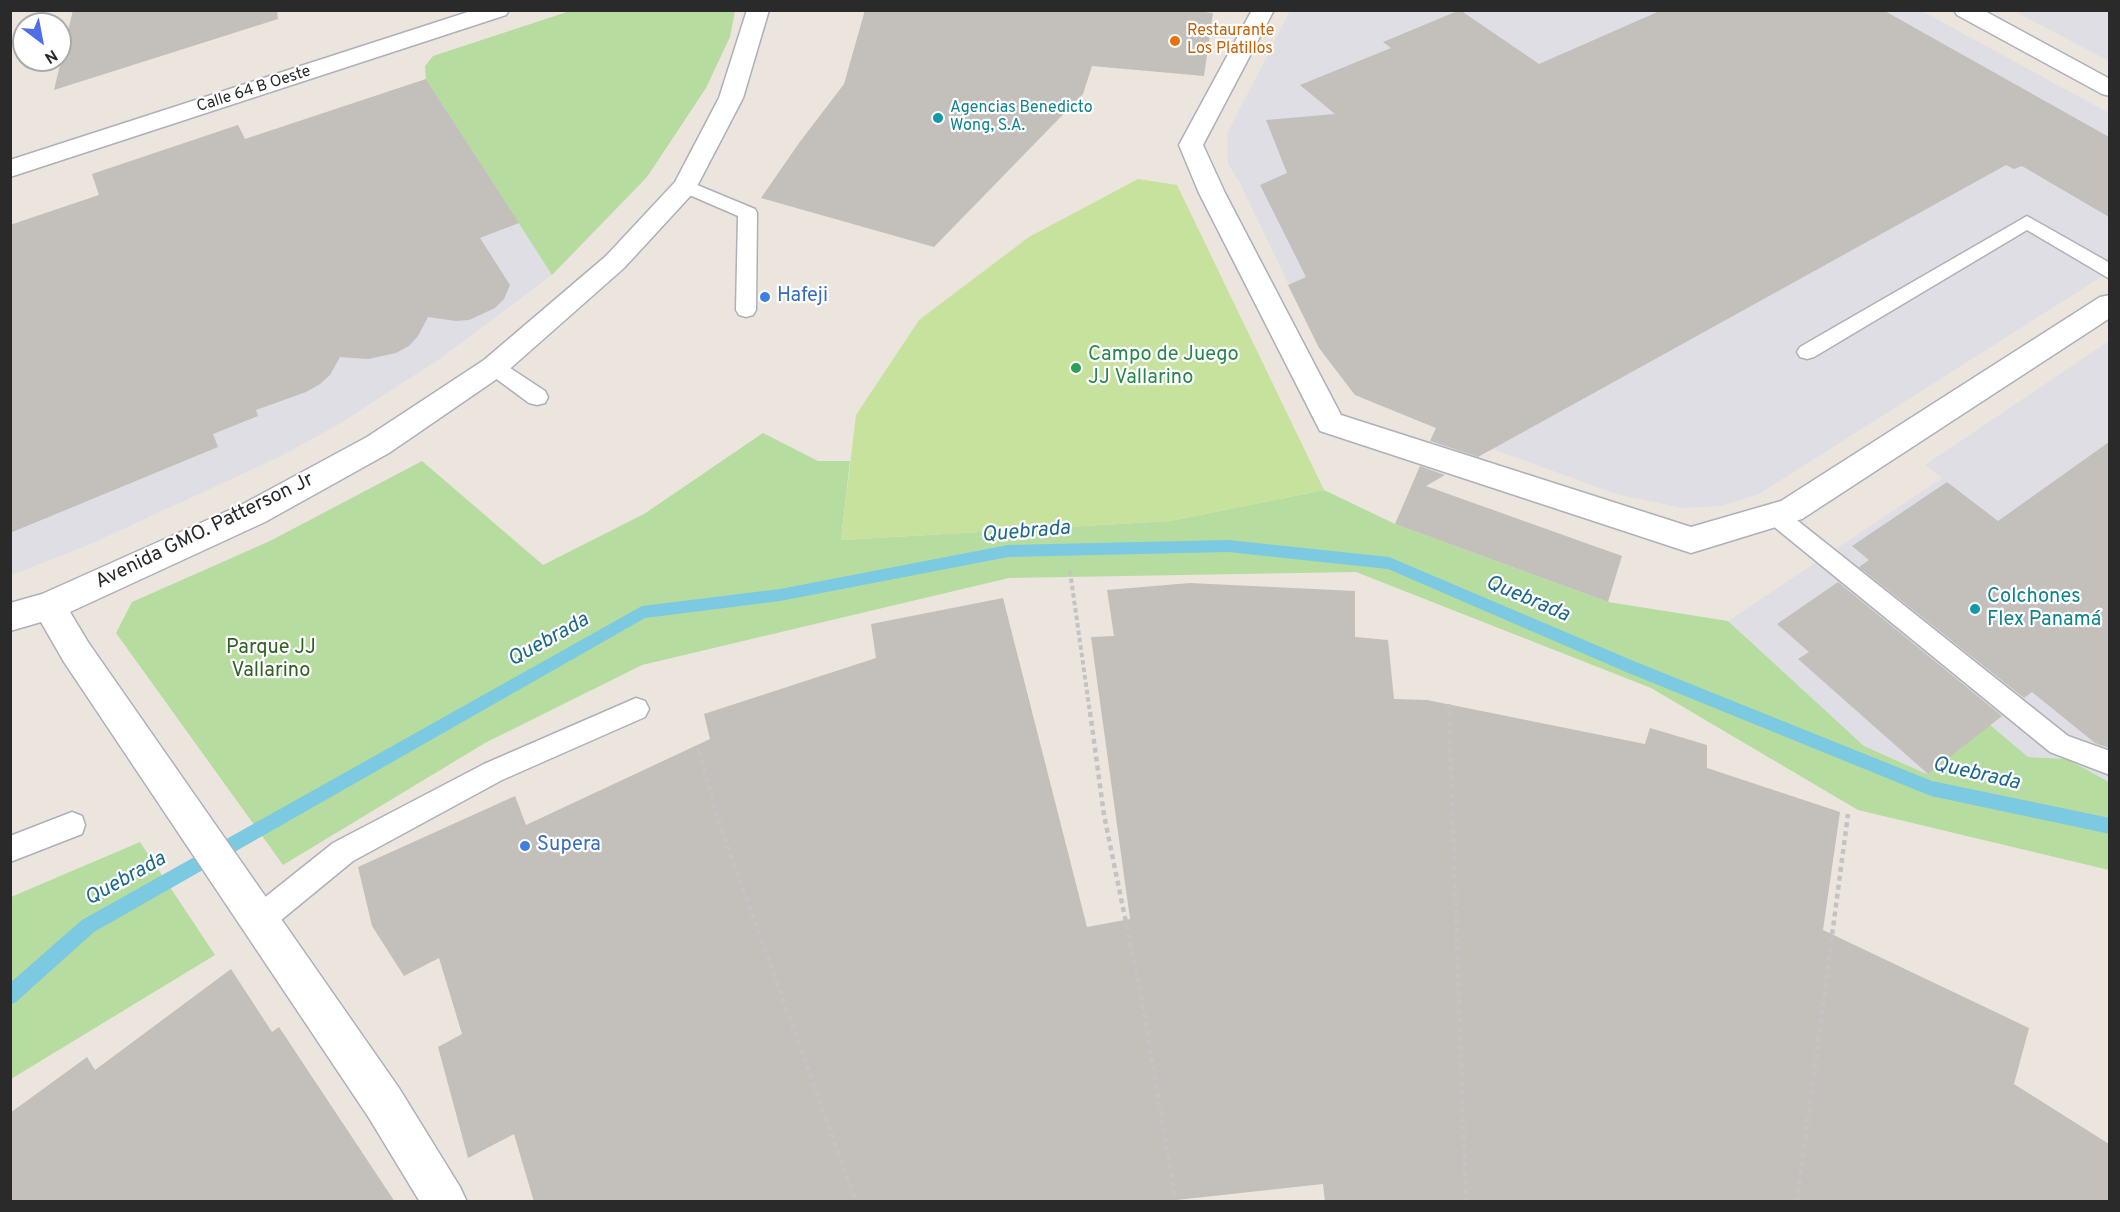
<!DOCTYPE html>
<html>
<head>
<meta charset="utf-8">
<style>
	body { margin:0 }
	#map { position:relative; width:2120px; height:1212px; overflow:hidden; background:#ebe5de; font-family:Overpass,sans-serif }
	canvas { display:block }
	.frame { position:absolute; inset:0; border:12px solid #2a2a2a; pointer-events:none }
	.north { position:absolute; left:12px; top:12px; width:60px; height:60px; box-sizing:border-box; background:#fff; border:2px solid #aaa; border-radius:50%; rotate:148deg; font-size:16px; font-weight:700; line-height:24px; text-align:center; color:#2a2a2a }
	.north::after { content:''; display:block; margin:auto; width:21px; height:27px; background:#4f6ee7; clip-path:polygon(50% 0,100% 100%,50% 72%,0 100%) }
</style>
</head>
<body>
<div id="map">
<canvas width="2120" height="1212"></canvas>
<div class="frame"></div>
<div class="north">N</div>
</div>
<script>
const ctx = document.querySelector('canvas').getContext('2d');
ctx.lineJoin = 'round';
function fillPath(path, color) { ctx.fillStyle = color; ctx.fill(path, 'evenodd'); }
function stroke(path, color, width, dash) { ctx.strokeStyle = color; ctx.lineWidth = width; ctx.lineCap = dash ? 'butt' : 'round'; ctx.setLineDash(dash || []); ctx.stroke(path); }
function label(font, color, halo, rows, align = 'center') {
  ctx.font = font + ' Overpass,sans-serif'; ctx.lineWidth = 4.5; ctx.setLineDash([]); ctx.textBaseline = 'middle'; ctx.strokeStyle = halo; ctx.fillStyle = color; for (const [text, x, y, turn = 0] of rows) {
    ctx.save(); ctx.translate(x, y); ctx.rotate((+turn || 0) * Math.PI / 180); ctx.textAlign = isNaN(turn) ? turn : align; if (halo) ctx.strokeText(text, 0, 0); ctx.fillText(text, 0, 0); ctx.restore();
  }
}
fillPath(new Path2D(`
	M 1290,11 L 1922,11 L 2109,113 L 2109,272 L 1759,494 L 1721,506 L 1682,508 L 1616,494 L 1438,429 L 1355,395 L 1319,348 L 1239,181 L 1228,164 L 1227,134 Z
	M 2014,11 L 2109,11 L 2109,61 Z
	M 426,79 L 552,275 L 438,360 L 339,424 L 279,457 L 86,546 L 11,575 L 11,225 L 99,195 L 92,174 L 238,125 L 246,139 Z
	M 2109,341 L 2109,782 L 2067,759 L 2028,757 L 1990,726 L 1928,774 L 1864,746 L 1728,621 L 1942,478 L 1925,465 Z`), '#dfdee4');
fillPath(new Path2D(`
	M 570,11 L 735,11 L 730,37 L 706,88 L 647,177 L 552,275 L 426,79 L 425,66 L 433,56 Z
	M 763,433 L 818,461 L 850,461 L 841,540 L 1170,521 L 1324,490 L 1395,524 L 1608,602 L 1728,621 L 1864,746 L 1927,774 L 1990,725 L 2028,757 L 2067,759 L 2109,782 L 2109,870 L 1858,810 L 1651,688 L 1356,572 L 1009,578 L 642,665 L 485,743 L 283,865 L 116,633 L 132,602 L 270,541 L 422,461 L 543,565 L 644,514 Z
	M 140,842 L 215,955 L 11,1079 L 11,897 Z`), '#b6dca0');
fillPath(new Path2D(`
	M 1138,179 L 1177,185 L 1324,490 L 1170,521 L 841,540 L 856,415 L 919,320 L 1029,237 Z`), '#c6e29d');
fillPath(new Path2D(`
	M 1228,540 L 1389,557 L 1636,662 L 1932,781 L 2110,818 L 2110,834 L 1931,796 L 1626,672 L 1388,569 L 1228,552 L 1008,557 L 780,601 L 645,618 L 94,932 L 16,1002 L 10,1005 L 10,983 L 82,920 L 642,606 L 780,589 L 1008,545 Z`), '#7cc9e2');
fillPath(new Path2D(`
	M 73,10 L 277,10 L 278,19 L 54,90 Z
	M 865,10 L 1186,10 L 1213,13 L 1204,76 L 1092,66 L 1083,94 L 934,247 L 761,198 L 799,143 L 844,84 Z
	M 1460,10 L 1539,64 L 1662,10 L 1883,10 L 2109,137 L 2109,217 L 2022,166 L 2014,169 L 2006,165 L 1478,457 L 1430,441 L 1436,428 L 1355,395 L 1319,348 L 1288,285 L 1306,277 L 1260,185 L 1287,173 L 1266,120 L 1335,114 L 1300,85 L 1391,48 L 1383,42 Z
	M 426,79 L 519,223 L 480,238 L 510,285 L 504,299 L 495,308 L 469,320 L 456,321 L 428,317 L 418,336 L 409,346 L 396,353 L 368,359 L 340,357 L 330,375 L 320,384 L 306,392 L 256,410 L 258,416 L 213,434 L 218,447 L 10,533 L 10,225 L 99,195 L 92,174 L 238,125 L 245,139 Z
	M 2109,442 L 2109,748 L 2095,743 L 2032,692 L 2024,698 L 1859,567 L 1869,560 L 1852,546 L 1947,482 L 1998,521 Z
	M 1420,466 L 1445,475 L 1426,486 L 1622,556 L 1608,602 L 1395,524 Z
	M 1838,582 L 2002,716 L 1928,774 L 1798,659 L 1809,652 L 1777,624 Z
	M 1190,583 L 1355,591 L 1355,637 L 1388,640 L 1394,699 L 1427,700 L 1645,744 L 1650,728 L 1707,745 L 1707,768 L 1840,812 L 1823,930 L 2029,1028 L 2014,1084 L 2109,1144 L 2109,1202 L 1325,1202 L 1323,1184 L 1158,1202 L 534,1202 L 514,1134 L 468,1158 L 438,1047 L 462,1034 L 439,958 L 404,976 L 372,926 L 358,867 L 515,796 L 526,825 L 710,739 L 704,714 L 876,658 L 871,624 L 1003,598 L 1087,927 L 1130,919 L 1091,637 L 1114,636 L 1107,590 Z
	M 231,969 L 272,1032 L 279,1027 L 395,1202 L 10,1202 L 10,1113 L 87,1057 L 95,1070 Z`), '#c3bfba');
const lane = new Path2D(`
	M 685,180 L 755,209 L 757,213 L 756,310 L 753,315 L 746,317 L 739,315 L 736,310 L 738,216 L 678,190 L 676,186 L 678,182 Z
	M 2027,216 L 2110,263 L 2110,279 L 2027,230 L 1814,357 L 1807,359 L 1800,357 L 1797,352 L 1800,347 Z
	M 494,359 L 501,362 L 545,391 L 548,397 L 545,403 L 537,405 L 529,403 L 487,372 L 484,367 L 487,362 Z
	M 1775,506 L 1783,509 L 2068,736 L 2110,751 L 2110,775 L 2050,752 L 1767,521 L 1764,515 L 1767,509 Z
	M 636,698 L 645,701 L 649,709 L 645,717 L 502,780 L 353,861 L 269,930 L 259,934 L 249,930 L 245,920 L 249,910 L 333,843 L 484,764 Z
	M 72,812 L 82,816 L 85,825 L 82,834 L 10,862 L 10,836 Z`);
const street = new Path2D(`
	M 474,10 L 509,10 L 506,15 L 10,177 L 10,160 Z
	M 747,10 L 769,10 L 743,98 L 694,192 L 624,268 L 504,374 L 389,453 L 265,522 L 70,612 L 88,642 L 399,1088 L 460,1187 L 467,1202 L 420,1202 L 369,1118 L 64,662 L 41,622 L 10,631 L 10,603 L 42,594 L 243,504 L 367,437 L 484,360 L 606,256 L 675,182 L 719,98 Z
	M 1252,10 L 1274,10 L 1203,145 L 1225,193 L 1341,415 L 1691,527 L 1781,501 L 2100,297 L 2110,295 L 2110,318 L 1802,519 L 1691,553 L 1320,431 L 1199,193 L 1179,145 Z
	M 1954,10 L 1983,10 L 2110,79 L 2110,96 L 2102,94 L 1957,15 Z`);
stroke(lane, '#aeb0b9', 3);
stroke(street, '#aeb0b9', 3);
stroke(new Path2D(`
	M 1070,571 L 1090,713
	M 1449,704 L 1449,713`), '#c3c3c3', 4, [4.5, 3]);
stroke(new Path2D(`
	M 1090,712 L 1104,815 L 1140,991 L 1176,1202
	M 1449,712 L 1466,1202
	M 699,751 L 719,822 L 856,1202
	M 1797,1202 L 1848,814`), '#c3c3c3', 4.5, [5, 4]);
fillPath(lane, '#fff');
fillPath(street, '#fff');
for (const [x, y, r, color] of [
	[1175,41,6,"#e8710a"],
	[938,118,6,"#0f9aa8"],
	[765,297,6,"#3f7fe0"],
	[1076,368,6,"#2e9e5b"],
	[1975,609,6,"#0f9aa8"],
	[525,846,6,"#3f7fe0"]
]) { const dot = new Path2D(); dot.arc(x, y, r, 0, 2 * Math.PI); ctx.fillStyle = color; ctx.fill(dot); stroke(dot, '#fff', 2); }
label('16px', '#c56008', '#fff', [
	["Restaurante",1187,32],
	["Los Platillos",1187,50]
], 'left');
label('16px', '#2a2a2a', '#fff', [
	["Calle 64 B Oeste",254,90,-18]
]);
label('16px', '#0d838f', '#fff', [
	["Agencias Benedicto",950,109],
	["Wong, S.A.",950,127]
], 'left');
label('20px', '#366cbe', '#fff', [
	["Hafeji",777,297],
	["Supera",537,846]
], 'left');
label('20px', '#27864d', '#fff', [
	["Campo de Juego",1088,356],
	["JJ Vallarino",1088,379]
], 'left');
label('20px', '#2a2a2a', '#fff', [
	["Avenida GMO. Patterson Jr",205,532,-26]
]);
label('20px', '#0d838f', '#fff', [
	["Colchones",1987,598],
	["Flex Panamá",1987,621]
], 'left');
label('20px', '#306022', '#fff', [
	["Parque JJ",271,649],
	["Vallarino",271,672]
]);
label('italic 21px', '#1c688d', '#fff', [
	["Quebrada",1026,533,-5],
	["Quebrada",1527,600,23],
	["Quebrada",549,641,-29],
	["Quebrada",1976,775,13],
	["Quebrada",126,880,-29]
]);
</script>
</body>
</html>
